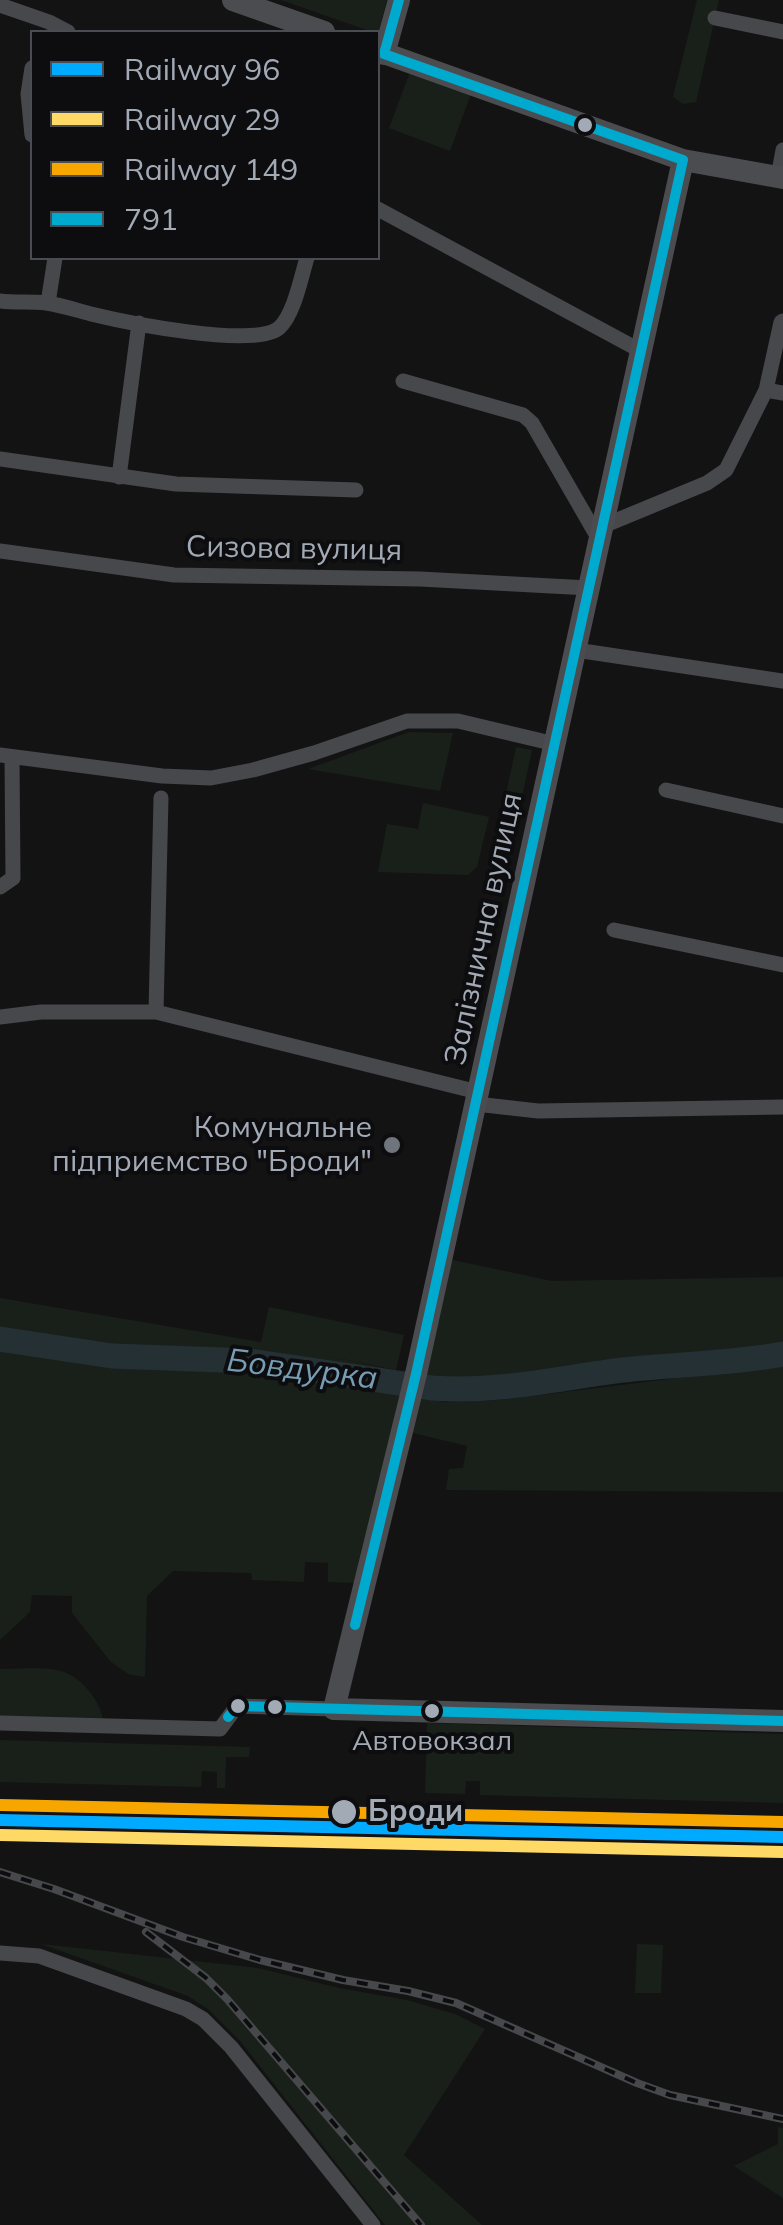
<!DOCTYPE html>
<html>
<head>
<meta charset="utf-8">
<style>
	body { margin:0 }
	#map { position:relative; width:783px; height:2225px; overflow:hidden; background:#131313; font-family:Mulish,sans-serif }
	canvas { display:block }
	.legend { position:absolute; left:30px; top:30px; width:350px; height:230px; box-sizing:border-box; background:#0d0d0f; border:2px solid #494c52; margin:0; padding:12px 18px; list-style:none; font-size:30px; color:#a2aab6 }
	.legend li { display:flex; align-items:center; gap:20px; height:50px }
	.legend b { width:50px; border:2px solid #494c52 }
</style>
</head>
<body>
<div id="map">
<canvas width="783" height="2225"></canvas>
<ul class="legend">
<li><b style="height:12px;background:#0af"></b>Railway 96</li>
<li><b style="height:12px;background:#ffd966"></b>Railway 29</li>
<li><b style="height:12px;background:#f7a600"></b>Railway 149</li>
<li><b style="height:12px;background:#00a9ce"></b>791</li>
</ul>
</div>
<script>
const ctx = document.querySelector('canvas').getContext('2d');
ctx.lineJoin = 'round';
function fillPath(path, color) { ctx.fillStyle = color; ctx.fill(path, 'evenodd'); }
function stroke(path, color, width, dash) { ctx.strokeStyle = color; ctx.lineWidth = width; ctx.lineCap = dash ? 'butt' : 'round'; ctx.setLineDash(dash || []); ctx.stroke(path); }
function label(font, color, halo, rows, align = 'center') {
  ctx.font = font + ' Mulish,sans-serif'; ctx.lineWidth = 8; ctx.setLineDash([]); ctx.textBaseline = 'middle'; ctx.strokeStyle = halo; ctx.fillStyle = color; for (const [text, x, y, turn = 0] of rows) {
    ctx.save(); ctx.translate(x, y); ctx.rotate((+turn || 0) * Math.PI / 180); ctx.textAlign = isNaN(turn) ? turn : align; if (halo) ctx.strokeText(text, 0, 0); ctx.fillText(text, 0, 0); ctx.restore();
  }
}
fillPath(new Path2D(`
	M 281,0 L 387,0 L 378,34 Z
	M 697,0 L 719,0 L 696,102 L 683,104 L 673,97 Z
	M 410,72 L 471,94 L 450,151 L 389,128 Z
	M 409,732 L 453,733 L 440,791 L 308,769 Z
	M 516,747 L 532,750 L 506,872 L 490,869 Z
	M 423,803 L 489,817 L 477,867 L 468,875 L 378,872 L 387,824 L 418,829 Z
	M 448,1259 L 552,1281 L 783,1277 L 783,1362 L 500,1397 L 443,1399 L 417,1395 Z
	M 0,1298 L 261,1342 L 269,1307 L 404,1335 L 396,1370 L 318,1354 L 406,1373 L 354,1583 L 328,1582 L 328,1563 L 305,1562 L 304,1582 L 252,1580 L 251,1573 L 173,1571 L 147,1596 L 145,1677 L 128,1674 L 111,1662 L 72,1613 L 72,1596 L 32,1595 L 30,1612 L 0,1640 Z
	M 783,1365 L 783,1492 L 446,1490 L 449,1469 L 463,1468 L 467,1446 L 409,1432 L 417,1397 L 443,1402 L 500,1400 Z
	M 0,1669 C 18,1669 48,1666 64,1672 C 83,1679 99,1700 103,1719 L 0,1723 Z
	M 427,1723 L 783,1734 L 783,1803 L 480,1795 L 480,1781 L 466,1781 L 465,1794 L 425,1793 Z
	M 0,1740 L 250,1747 L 249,1757 L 226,1757 L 225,1788 L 217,1788 L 217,1772 L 202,1771 L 201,1787 L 0,1782 Z
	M 41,1944 L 258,1968 L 339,1988 L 407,2000 L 455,2014 L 485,2029 L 404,2155 L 482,2225 L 385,2225 L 240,2041 L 209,2010 L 188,1996 Z
	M 637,1944 L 663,1945 L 661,1993 L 635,1993 Z
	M 778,2127 L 783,2128 L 783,2198 L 734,2166 L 778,2144 Z`), '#192019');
stroke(new Path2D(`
	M 0,1339 L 112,1356 L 250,1361 L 432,1388 C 497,1393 559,1378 623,1370 C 676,1364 730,1364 783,1354`), '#253035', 25);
stroke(new Path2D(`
	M 0,5 L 49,22 L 68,32
	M 715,18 L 783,32
	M 32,68 L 28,94 L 32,135
	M 778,177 L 783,150
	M 378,209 L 641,351
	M 0,301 C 15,303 31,301 46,303 C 61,305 76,310 91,314 C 124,322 254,349 279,328 C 294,315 301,277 307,258
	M 48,303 L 55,258
	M 403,381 L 523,415 L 532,423 L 600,541
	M 766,390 L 781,322 L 783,321
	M 0,459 L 176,484 L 356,490
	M 119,477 L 139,323
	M 603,526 L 707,483 L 726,470 L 766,390 L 783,393
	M 0,551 L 174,575 L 420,579 L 589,588
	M 576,650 L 783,681
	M 0,755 L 162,776 L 211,778 L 253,770 L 314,753 L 407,721 L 458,721 L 555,744
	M 666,790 L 783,816
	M 0,887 L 13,878 L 12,757
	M 614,930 L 783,965
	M 156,1012 L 161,798
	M 0,1017 L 41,1012 L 156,1012 L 478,1092
	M 476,1104 L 538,1111 L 783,1107
	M 0,1723 L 220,1729 L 237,1706 L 334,1709
	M 0,1953 L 39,1956 L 186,2009 L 203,2019 L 231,2047 L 373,2225`), '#47484c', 15);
stroke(new Path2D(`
	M 233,0 L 324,32
	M 378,51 L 683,160 L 783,178
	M 384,54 L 399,0
	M 683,160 L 416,1374 L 334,1709 L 783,1721`), '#4b4c50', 22);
const rail = new Path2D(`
	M 0,1872 L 54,1889 L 183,1937 L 260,1960 L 343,1980 L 408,1991 L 456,2003 L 637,2083 L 670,2095 L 783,2119
	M 146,1932 L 206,1978 L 227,1999 L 421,2225`);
stroke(rail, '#47484b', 8);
stroke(rail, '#0d0d0f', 4, [11]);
stroke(new Path2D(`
	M 355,1625 L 416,1374 L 683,160 L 384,54 L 399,0
	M 228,1717 L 237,1706 L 783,1721`), '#00a9ce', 10);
stroke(new Path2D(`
	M 0,1820 L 783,1837`), '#0af', 12);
stroke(new Path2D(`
	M 0,1835 L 783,1852`), '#ffd966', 12);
stroke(new Path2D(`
	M 0,1805 L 783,1822`), '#f7a600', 12);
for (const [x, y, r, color] of [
	[585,125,9,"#a2aab6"],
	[392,1145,10,"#70757d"],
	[238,1706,9,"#a2aab6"],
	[275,1707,9,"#a2aab6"],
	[432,1711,9,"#a2aab6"],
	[344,1812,14,"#a2aab6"]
]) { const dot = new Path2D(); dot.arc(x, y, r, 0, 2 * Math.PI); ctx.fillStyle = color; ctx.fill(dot); stroke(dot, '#0d0d0f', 4); }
label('28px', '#a2aab6', '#0d0d0f', [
	["Автовокзал",432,1742]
]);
label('30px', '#a2aab6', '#0d0d0f', [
	["Сизова вулиця",294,549,1],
	["Залізнична вулиця",484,929,-78]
]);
label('30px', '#a2aab6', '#0d0d0f', [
	["Комунальне",372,1128],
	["підприємство \"Броди\"",372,1162]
], 'right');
label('bold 30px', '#a2aab6', '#0d0d0f', [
	["Броди",368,1812]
], 'left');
label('italic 32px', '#769db4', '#0d0d0f', [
	["Бовдурка",302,1370,7]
]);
</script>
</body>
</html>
